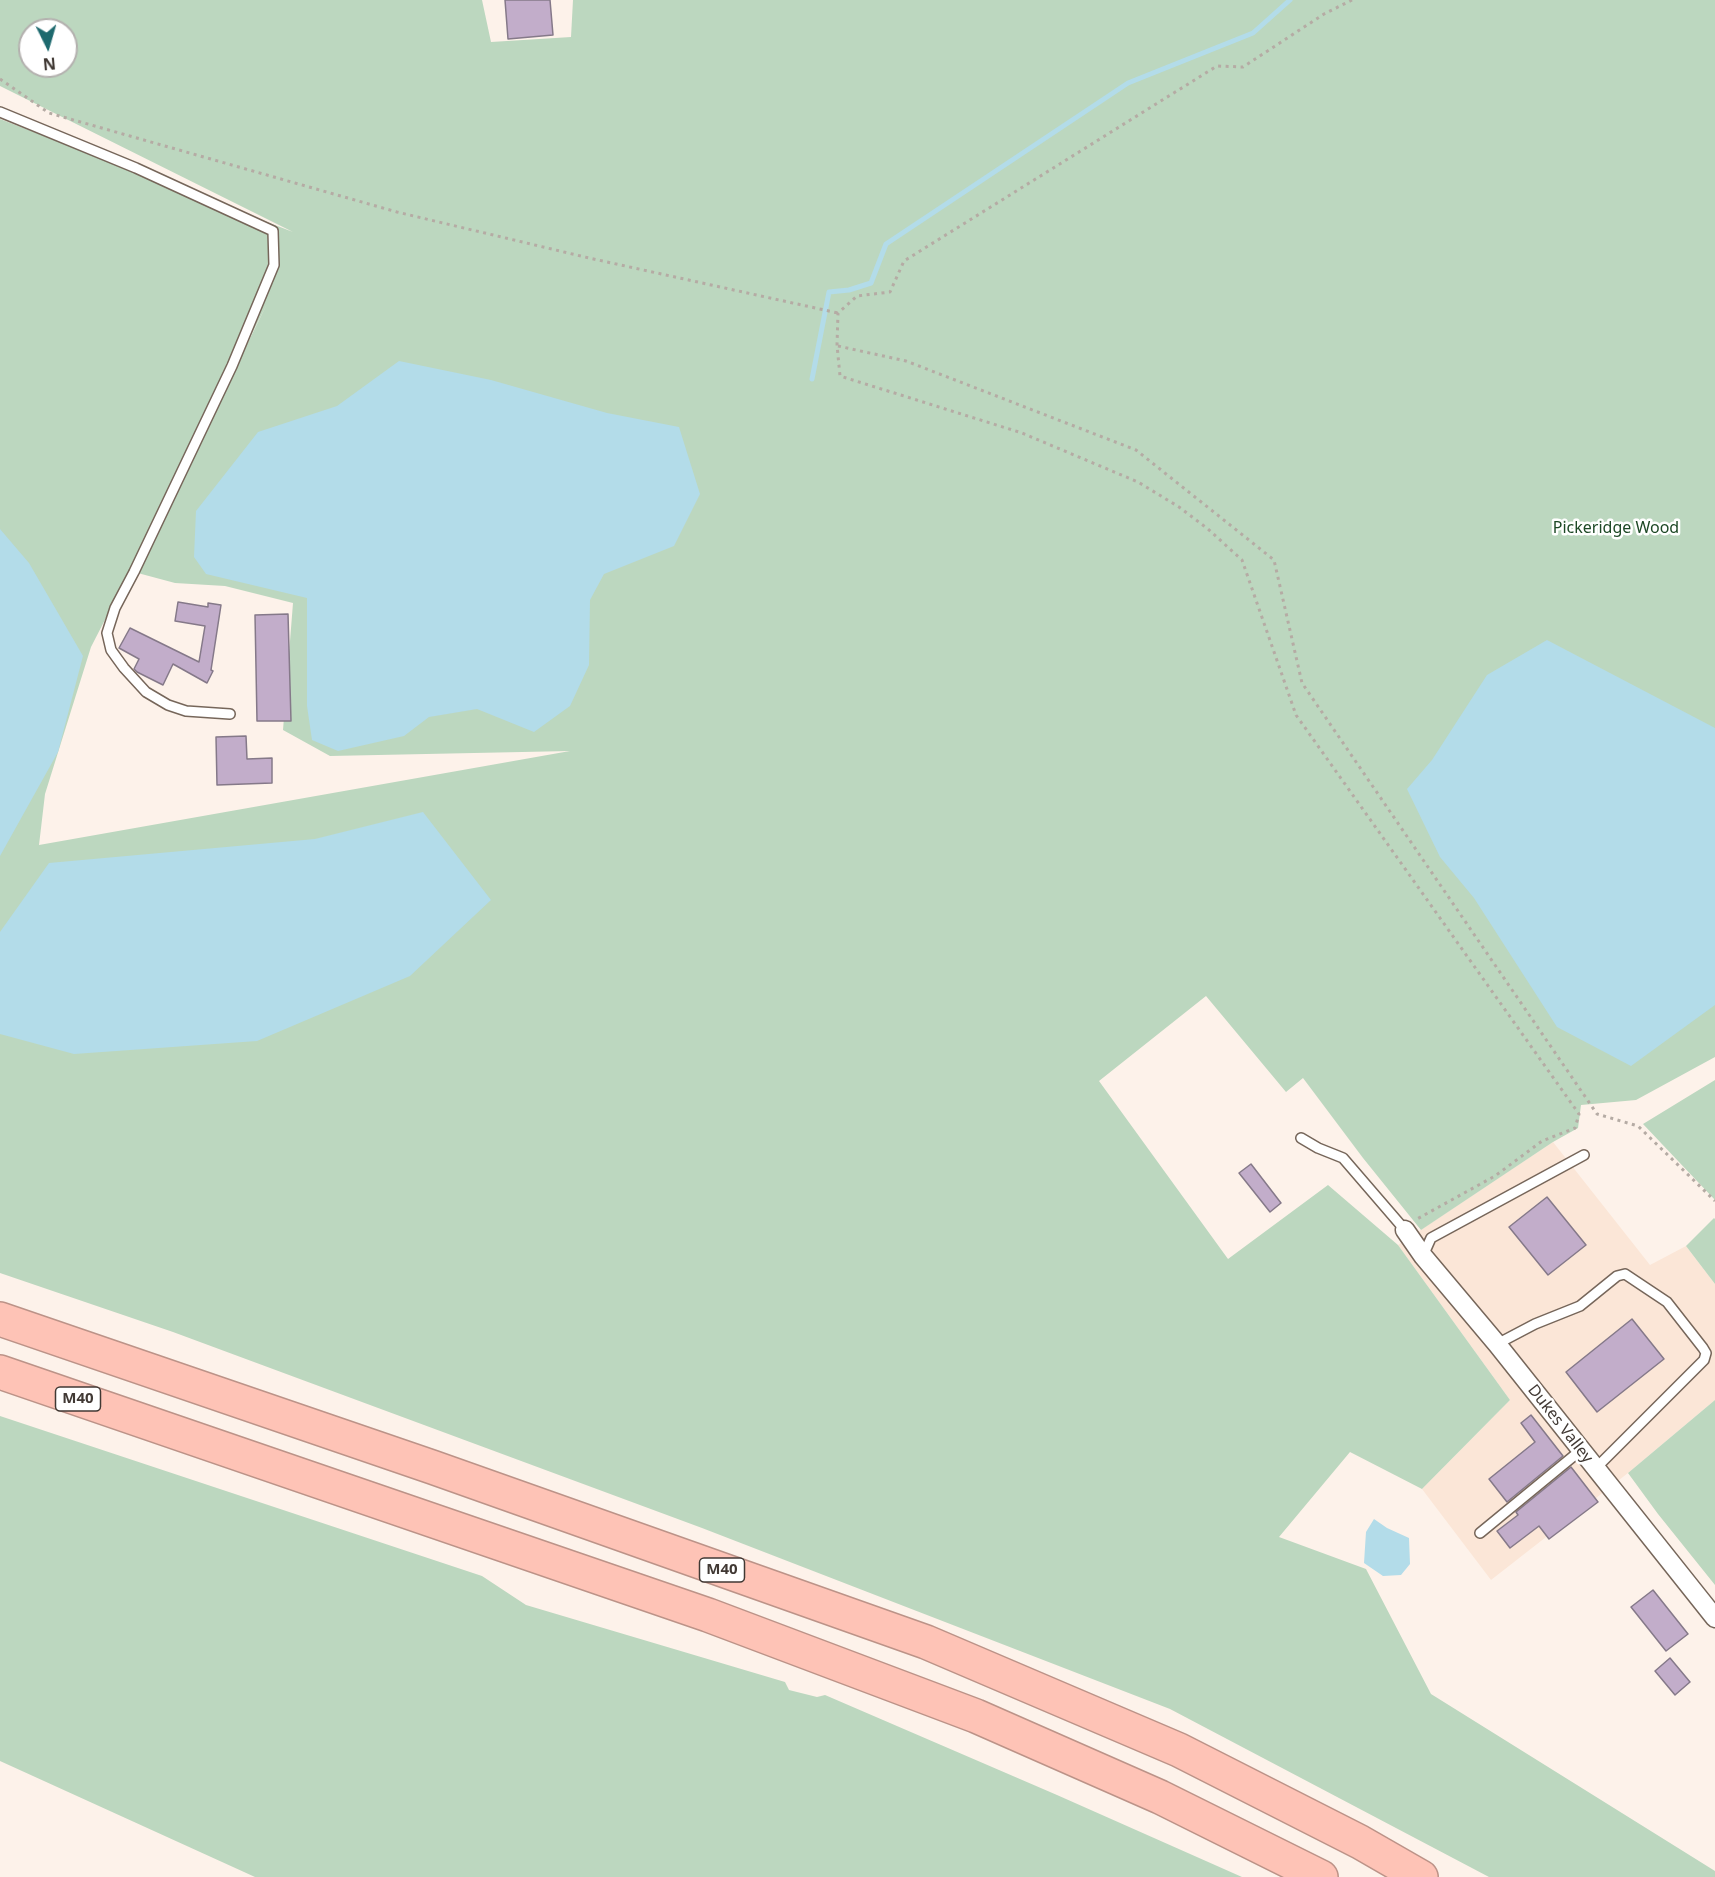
<!DOCTYPE html>
<html>
<head>
<meta charset="utf-8">
<style>
	body { margin:0 }
	#map { position:relative; width:1715px; height:1877px; overflow:hidden; background:#fdf2ea; font-family:"Noto Sans",sans-serif }
	canvas { display:block }
	.north { position:absolute; left:18px; top:18px; width:60px; height:60px; box-sizing:border-box; background:#fff; border:2px solid #b3b0ae; border-radius:50%; rotate:175deg; font-size:16px; font-weight:700; line-height:24px; text-align:center; color:#413934 }
	.north::after { content:''; display:block; margin:auto; width:21px; height:27px; background:#1d696e; clip-path:polygon(50% 0,100% 100%,50% 72%,0 100%) }
</style>
</head>
<body>
<div id="map">
<canvas width="1715" height="1877"></canvas>
<div class="north">N</div>
</div>
<script>
const ctx = document.querySelector('canvas').getContext('2d');
ctx.lineJoin = 'round';
function fillPath(path, color) { ctx.fillStyle = color; ctx.fill(path, 'evenodd'); }
function stroke(path, color, width, dash) { ctx.strokeStyle = color; ctx.lineWidth = width; ctx.lineCap = dash ? 'butt' : 'round'; ctx.setLineDash(dash || []); ctx.stroke(path); }
function label(font, color, halo, rows, align = 'center') {
  ctx.font = font + ' "Noto Sans",sans-serif'; ctx.lineWidth = 5; ctx.setLineDash([]); ctx.textBaseline = 'middle'; ctx.strokeStyle = halo; ctx.fillStyle = color; for (const [text, x, y, turn = 0] of rows) {
    ctx.save(); ctx.translate(x, y); ctx.rotate((+turn || 0) * Math.PI / 180); ctx.textAlign = isNaN(turn) ? turn : align; if (halo) ctx.strokeText(text, 0, 0); ctx.fillText(text, 0, 0); ctx.restore();
  }
}
fillPath(new Path2D(`
	M 1553,1142 L 1650,1265 L 1686,1246 L 1715,1284 L 1715,1400 L 1628,1473 L 1491,1580 L 1422,1489 L 1510,1400 L 1398,1245 Z`), '#fbe6d7');
fillPath(new Path2D(`
	M 0,0 L 482,0 L 491,42 L 571,37 L 573,0 L 1715,0 L 1715,1057 L 1636,1100 L 1581,1105 L 1578,1128 L 1553,1142 L 1421,1230 L 1363,1158 L 1303,1078 L 1286,1092 L 1206,996 L 1099,1081 L 1228,1259 L 1328,1185 L 1398,1245 L 1510,1400 L 1422,1489 L 1350,1452 L 1279,1537 L 1366,1569 L 1431,1694 L 1715,1871 L 1715,1877 L 1489,1877 L 1170,1709 L 702,1528 L 173,1332 L 0,1273 L 0,119 L 293,232 L 0,86 ZM 30,30 L 66,30 L 66,66 L 30,66 ZM 267,304 L 134,572 L 175,583 L 225,586 L 293,603 L 283,730 L 330,756 L 570,751 L 39,845 L 45,794 L 91,647 Z
	M 1715,1080 L 1715,1200 L 1643,1124 Z
	M 1714,1218 L 1715,1219 L 1715,1284 L 1686,1246 Z
	M 1715,1400 L 1715,1585 L 1658,1514 L 1628,1473 Z
	M 0,1416 L 482,1576 L 526,1605 L 785,1682 L 789,1690 L 817,1697 L 825,1695 L 1057,1795 L 1242,1877 L 255,1877 L 0,1761 Z`), '#bcd7bf');
fillPath(new Path2D(`
	M 399,361 L 491,380 L 607,413 L 679,427 L 700,494 L 674,546 L 604,574 L 590,600 L 589,665 L 570,706 L 534,732 L 477,709 L 429,717 L 404,736 L 338,751 L 312,740 L 307,706 L 307,598 L 206,574 L 194,557 L 196,511 L 258,432 L 337,406 Z
	M 0,529 L 29,563 L 83,656 L 58,752 L 0,856 Z
	M 1547,640 L 1715,728 L 1715,1005 L 1631,1066 L 1557,1027 L 1474,898 L 1440,857 L 1407,789 L 1432,760 L 1487,675 Z
	M 423,812 L 491,900 L 410,976 L 257,1041 L 74,1054 L 0,1034 L 0,932 L 49,863 L 315,839 Z
	M 1374,1519 L 1387,1528 L 1409,1538 L 1410,1564 L 1401,1575 L 1383,1576 L 1364,1563 L 1366,1532 Z`), '#b3dce9');
stroke(new Path2D(`
	M 812,379 L 829,292 L 849,290 L 871,283 L 886,244 L 1128,83 L 1253,33 L 1290,0`), '#b3dce9', 5);
const building = new Path2D(`
	M 505,0 L 550,0 L 553,35 L 508,39 Z
	M 178,602 L 208,607 L 208,603 L 221,605 L 211,670 L 213,671 L 207,683 L 173,664 L 163,685 L 137,672 L 134,669 L 139,659 L 119,648 L 130,628 L 199,662 L 205,626 L 175,621 Z
	M 288,614 L 291,721 L 257,721 L 255,615 Z
	M 246,736 L 247,759 L 272,758 L 272,783 L 217,785 L 216,737 Z
	M 1251,1164 L 1281,1203 L 1270,1212 L 1239,1173 Z
	M 1547,1197 L 1586,1245 L 1548,1275 L 1509,1227 Z
	M 1632,1319 L 1664,1359 L 1597,1412 L 1566,1372 Z
	M 1531,1415 L 1563,1456 L 1507,1502 L 1489,1479 L 1535,1442 L 1521,1423 Z
	M 1571,1467 L 1598,1502 L 1549,1539 L 1539,1526 L 1510,1548 L 1497,1531 L 1518,1515 L 1516,1512 Z
	M 1653,1590 L 1688,1634 L 1666,1651 L 1631,1607 Z
	M 1670,1658 L 1690,1682 L 1675,1695 L 1655,1671 Z`);
fillPath(building, '#c2adca');
stroke(building, '#857989', 1.5);
const lane = new Path2D(`
	M 0,112 L 136,168 L 273,231 L 274,265 L 232,366 L 134,572 L 115,608 L 107,633 L 111,650 L 124,668 L 146,692 L 168,705 L 186,711 L 230,714
	M 1301,1138 L 1318,1148 L 1343,1158 L 1405,1230
	M 1423,1256 L 1431,1238 L 1584,1155
	M 1497,1344 L 1535,1324 L 1580,1306 L 1617,1276 L 1625,1274 L 1667,1302 L 1703,1348 L 1706,1353 L 1704,1360 L 1595,1469
	M 1480,1533 L 1581,1450`);
const street = new Path2D(`
	M 1405,1230 L 1423,1256 L 1497,1344 L 1715,1618`);
const highway = new Path2D(`
	M 0,1319 L 432,1467 L 926,1642 L 1179,1750 L 1360,1842 L 1421,1877
	M 0,1372 L 708,1615 L 976,1716 L 1160,1797 L 1321,1877`);
stroke(lane, '#76665a', 12);
stroke(street, '#76665a', 21);
stroke(highway, '#bc9388', 36);
stroke(new Path2D(`
	M 1352,0 L 1324,14 L 1243,67 L 1217,66 L 904,261 L 890,292 L 857,296 L 838,313 L 837,345 L 840,376 L 1022,433 L 1138,482 L 1179,507 L 1208,529 L 1242,560 L 1296,715 L 1579,1114 L 1575,1128 L 1542,1141 L 1495,1176 L 1417,1219
	M 0,79 L 49,113 L 397,212 L 589,258 L 838,313
	M 838,346 L 906,361 L 1136,450 L 1274,560 L 1302,683 L 1597,1114 L 1638,1126 L 1715,1201`), '#b5aba4', 3, [3, 4.5]);
stroke(lane, '#fff', 9);
stroke(street, '#fff', 18);
stroke(highway, '#fec3b6', 33);
for (const [x, y, w] of [
	[78,1399,45],
	[722,1570,45]
]) { const box = new Path2D(); box.roundRect(x - w / 2, y - 12, w, 24, 4.5); ctx.fillStyle = '#fff'; ctx.fill(box); stroke(box, '#413934', 1.5); }
label('bold 15px', '#413934', null, [
	["M40",78,1399],
	["M40",722,1570]
]);
label('16px', '#1d4825', '#fff', [
	["Pickeridge Wood",1616,528]
]);
label('16px', '#413934', '#fff', [
	["Dukes Valley",1560,1424,52]
]);
</script>
</body>
</html>
